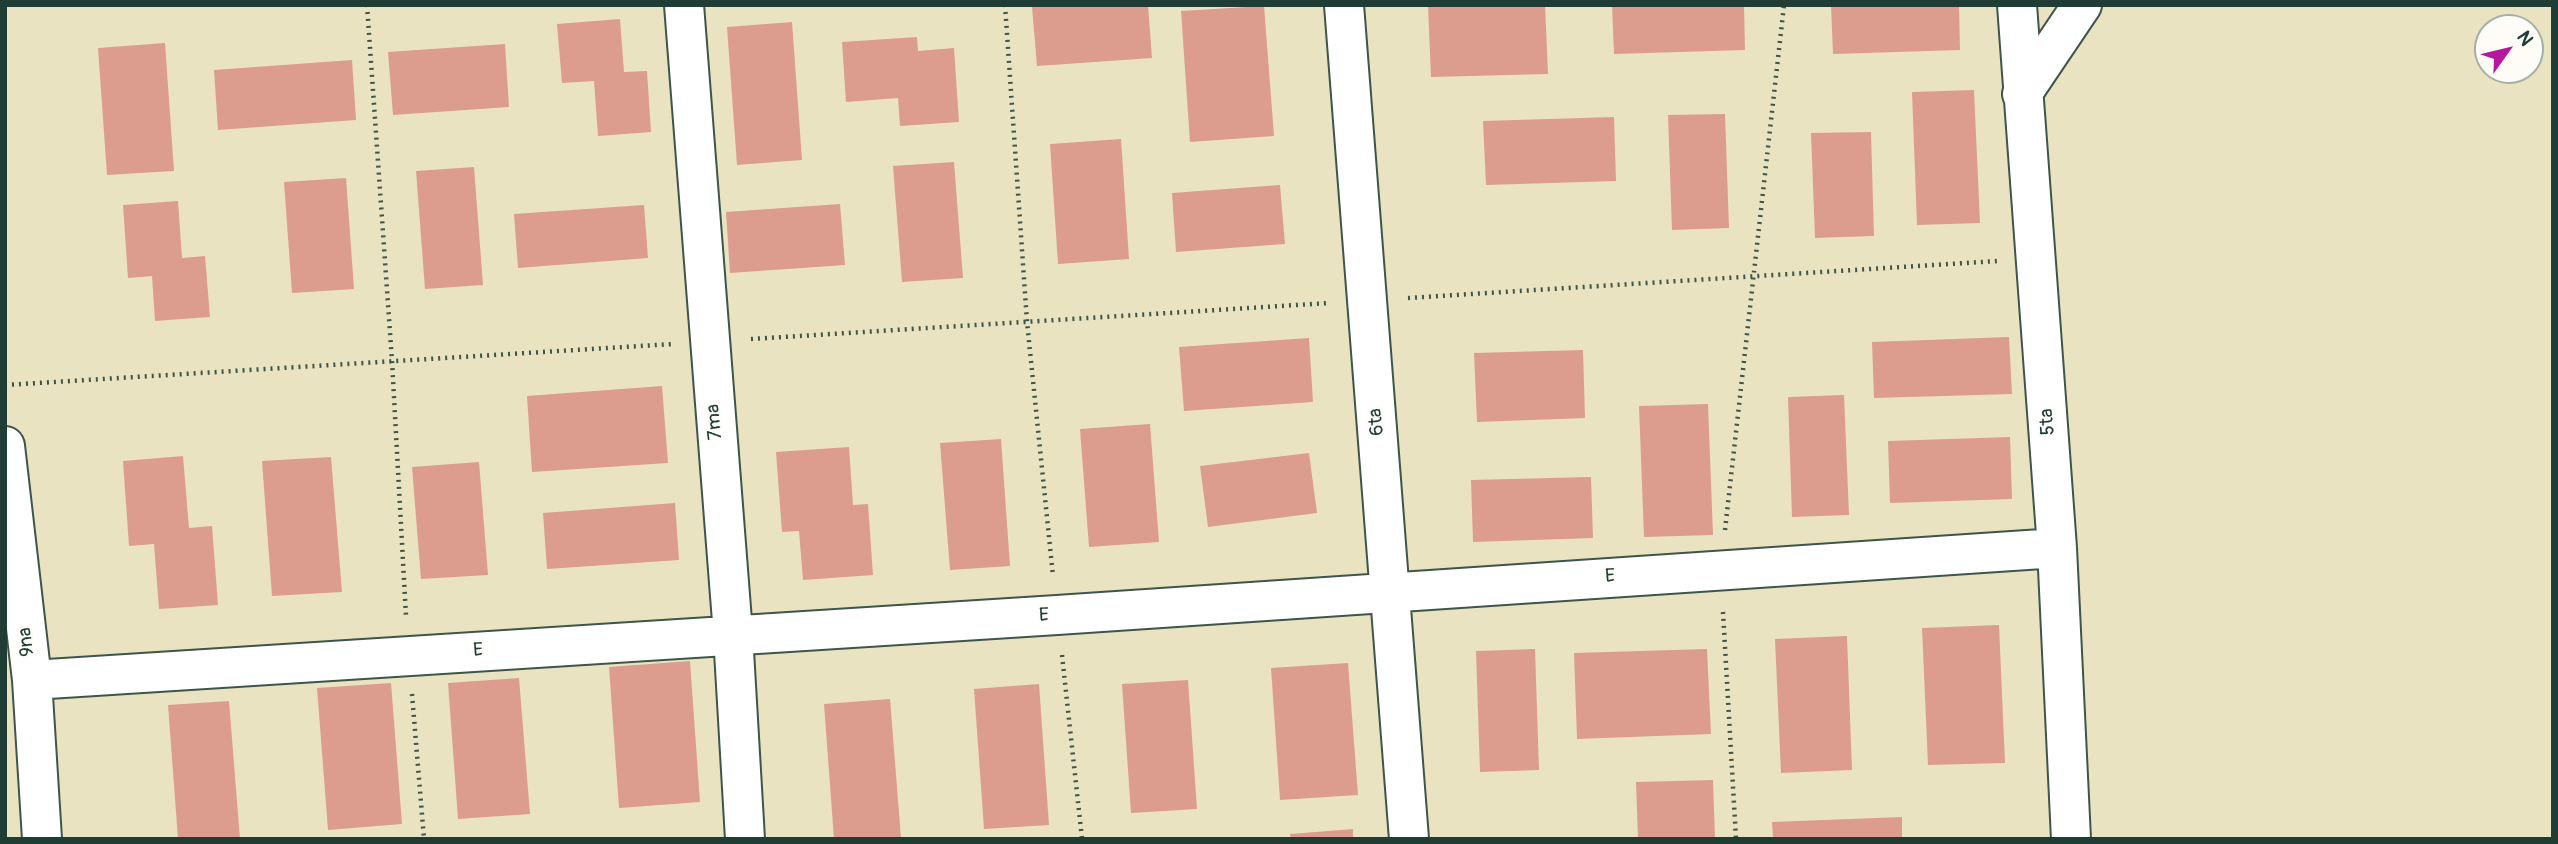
<!DOCTYPE html>
<html>
<head>
<meta charset="utf-8">
<style>
	body { margin:0 }
	#map { position:relative; width:2558px; height:844px; overflow:hidden; background:#eae3c2; font-family:Pangolin,sans-serif }
	canvas { display:block }
	.frame { position:absolute; inset:0; border:7px solid #1f3d34; pointer-events:none }
	.north { position:absolute; left:2474px; top:14px; width:70px; height:70px; box-sizing:border-box; background:#fdfcf7; border:2px solid #a4b0a9; border-radius:50%; rotate:56deg; font-size:19px; font-weight:700; line-height:28px; text-align:center; color:#1f3d34 }
	.north::after { content:''; display:block; margin:auto; width:24px; height:32px; background:#b5179e; clip-path:polygon(50% 0,100% 100%,50% 72%,0 100%) }
</style>
</head>
<body>
<div id="map">
<canvas width="2558" height="844"></canvas>
<div class="frame"></div>
<div class="north">N</div>
</div>
<script>
const ctx = document.querySelector('canvas').getContext('2d');
ctx.lineJoin = 'round';
function fillPath(path, color) { ctx.fillStyle = color; ctx.fill(path, 'evenodd'); }
function stroke(path, color, width, dash) { ctx.strokeStyle = color; ctx.lineWidth = width; ctx.lineCap = dash ? 'butt' : 'round'; ctx.setLineDash(dash || []); ctx.stroke(path); }
function label(font, color, halo, rows, align = 'center') {
  ctx.font = font + ' Pangolin,sans-serif'; ctx.lineWidth = 5; ctx.setLineDash([]); ctx.textBaseline = 'middle'; ctx.strokeStyle = halo; ctx.fillStyle = color; for (const [text, x, y, turn = 0] of rows) {
    ctx.save(); ctx.translate(x, y); ctx.rotate((+turn || 0) * Math.PI / 180); ctx.textAlign = isNaN(turn) ? turn : align; if (halo) ctx.strokeText(text, 0, 0); ctx.fillText(text, 0, 0); ctx.restore();
  }
}
fillPath(new Path2D(`
	M 1064,5 L 1148,5 L 1152,58 L 1037,66 L 1032,7 Z
	M 1428,5 L 1545,5 L 1548,74 L 1431,77 Z
	M 1612,5 L 1744,5 L 1745,50 L 1614,54 Z
	M 1831,5 L 1959,5 L 1960,50 L 1833,54 Z
	M 1264,6 L 1274,136 L 1190,142 L 1181,11 Z
	M 620,19 L 624,72 L 647,71 L 651,132 L 598,136 L 594,81 L 562,83 L 557,24 Z
	M 792,22 L 802,160 L 737,165 L 727,27 Z
	M 917,37 L 918,51 L 954,48 L 959,122 L 900,126 L 898,98 L 846,102 L 842,42 Z
	M 165,43 L 174,171 L 107,175 L 98,48 Z
	M 505,44 L 509,107 L 393,115 L 388,52 Z
	M 352,60 L 356,120 L 218,130 L 214,70 Z
	M 1974,90 L 1980,223 L 1917,225 L 1912,92 Z
	M 1725,114 L 1729,228 L 1672,230 L 1668,115 Z
	M 1614,117 L 1616,181 L 1486,185 L 1483,121 Z
	M 1871,132 L 1874,236 L 1815,238 L 1811,133 Z
	M 1121,139 L 1129,259 L 1058,264 L 1050,144 Z
	M 954,162 L 963,278 L 902,282 L 893,166 Z
	M 474,167 L 483,285 L 425,289 L 416,171 Z
	M 346,178 L 354,289 L 292,293 L 284,182 Z
	M 1280,185 L 1285,244 L 1176,252 L 1172,193 Z
	M 178,201 L 182,258 L 205,256 L 210,317 L 155,321 L 152,276 L 128,278 L 123,205 Z
	M 840,204 L 845,265 L 730,273 L 726,212 Z
	M 644,205 L 648,258 L 518,268 L 514,214 Z
	M 2009,337 L 2012,394 L 1874,398 L 1872,342 Z
	M 1309,338 L 1313,402 L 1184,411 L 1179,347 Z
	M 1583,350 L 1585,418 L 1477,422 L 1474,353 Z
	M 662,386 L 668,463 L 532,472 L 527,396 Z
	M 1844,395 L 1849,515 L 1792,517 L 1788,397 Z
	M 1708,404 L 1713,535 L 1644,537 L 1639,406 Z
	M 1150,424 L 1159,542 L 1089,547 L 1080,429 Z
	M 2010,437 L 2012,499 L 1890,503 L 1888,441 Z
	M 1001,439 L 1010,566 L 950,570 L 940,443 Z
	M 849,447 L 853,505 L 868,504 L 873,575 L 803,580 L 799,531 L 782,532 L 776,452 Z
	M 1309,453 L 1317,513 L 1208,527 L 1200,466 Z
	M 183,456 L 189,528 L 212,526 L 218,605 L 159,609 L 154,544 L 129,546 L 123,461 Z
	M 331,457 L 342,592 L 272,596 L 262,461 Z
	M 479,462 L 488,575 L 421,579 L 412,467 Z
	M 1591,477 L 1593,538 L 1473,542 L 1471,480 Z
	M 675,503 L 679,560 L 547,569 L 543,513 Z
	M 1999,625 L 2005,763 L 1928,765 L 1922,628 Z
	M 1847,636 L 1852,770 L 1781,773 L 1775,639 Z
	M 1535,649 L 1539,770 L 1480,772 L 1476,651 Z
	M 1707,649 L 1711,734 L 1577,739 L 1574,653 Z
	M 690,661 L 700,802 L 619,808 L 609,667 Z
	M 1348,663 L 1358,795 L 1280,800 L 1271,668 Z
	M 519,678 L 530,814 L 458,819 L 448,683 Z
	M 1188,680 L 1197,809 L 1131,813 L 1122,684 Z
	M 391,683 L 402,824 L 328,830 L 317,688 Z
	M 1039,684 L 1049,825 L 984,829 L 974,689 Z
	M 890,699 L 901,838 L 834,839 L 824,704 Z
	M 229,701 L 240,839 L 178,839 L 168,705 Z
	M 1713,780 L 1715,839 L 1638,839 L 1636,782 Z
	M 1902,817 L 1902,839 L 1773,839 L 1772,822 Z
	M 1353,829 L 1353,839 L 1291,839 L 1290,834 Z`), '#dc9d8f');
const minor = new Path2D(`
	M 684,5 L 733,634 L 745,839
	M 1344,5 L 1409,839
	M 2017,5 L 2057,548 L 2071,839
	M 2022,94 L 2082,5
	M 5,446 L 32,680 L 42,839
	M 32,680 L 1057,615 L 2057,548`);
stroke(minor, '#3d5649', 42);
stroke(new Path2D(`
	M 367,5 L 392,361 L 406,616
	M 1005,5 L 1027,322 L 1053,576
	M 1408,298 L 1997,261
	M 751,339 L 1329,303
	M 5,385 L 673,344
	M 1725,530 L 1784,5
	M 1723,612 L 1736,839
	M 1062,655 L 1082,839
	M 412,694 L 424,839`), '#3d5649', 4.5, [2, 5]);
stroke(minor, '#fff', 38);
label('19px', '#1f3d34', '#fdfcf7', [
	["7ma",715,422,-95],
	["6ta",1377,422,-95],
	["5ta",2048,422,-94],
	["E",1610,577,-4],
	["E",1044,616,-3],
	["9na",27,642,-96],
	["E",478,651,-4]
]);
</script>
</body>
</html>
